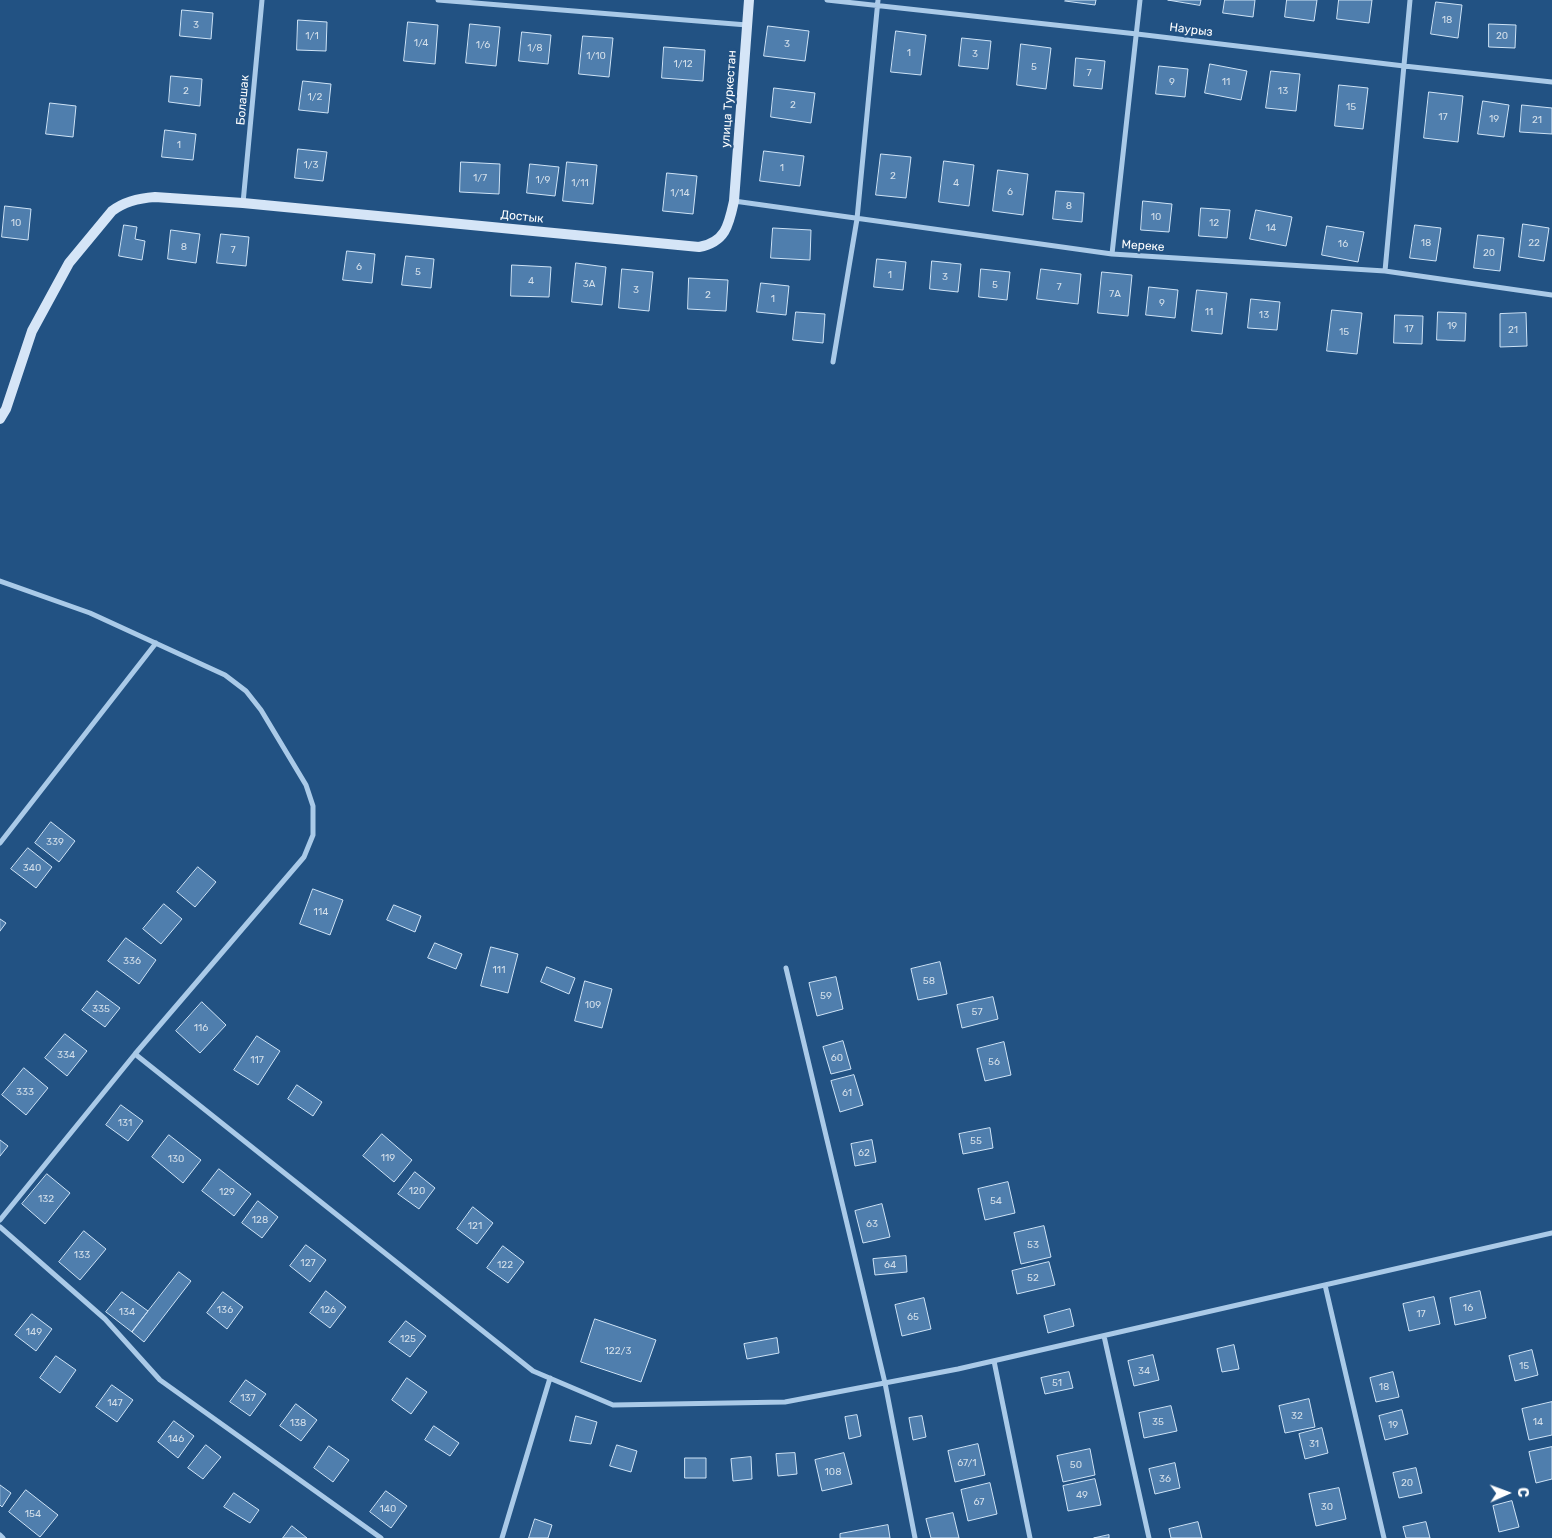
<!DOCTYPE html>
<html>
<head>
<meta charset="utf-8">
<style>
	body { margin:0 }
	#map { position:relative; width:1552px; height:1538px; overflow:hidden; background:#225283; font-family:Rubik,sans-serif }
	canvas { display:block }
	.north { position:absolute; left:1482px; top:1468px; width:50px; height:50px; -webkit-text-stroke:4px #225283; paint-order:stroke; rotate:88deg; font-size:14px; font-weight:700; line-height:20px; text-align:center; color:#fff }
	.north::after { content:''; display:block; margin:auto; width:18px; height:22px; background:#fff; clip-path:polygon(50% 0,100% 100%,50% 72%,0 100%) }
</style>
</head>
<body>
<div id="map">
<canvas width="1552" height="1538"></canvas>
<div class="north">С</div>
</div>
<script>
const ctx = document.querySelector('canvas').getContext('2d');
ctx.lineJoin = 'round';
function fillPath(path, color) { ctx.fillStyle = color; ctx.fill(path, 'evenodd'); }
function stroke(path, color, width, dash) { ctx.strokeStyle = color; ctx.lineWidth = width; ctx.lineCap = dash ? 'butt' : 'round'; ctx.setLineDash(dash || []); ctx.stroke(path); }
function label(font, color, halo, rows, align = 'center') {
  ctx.font = font + ' Rubik,sans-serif'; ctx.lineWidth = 4.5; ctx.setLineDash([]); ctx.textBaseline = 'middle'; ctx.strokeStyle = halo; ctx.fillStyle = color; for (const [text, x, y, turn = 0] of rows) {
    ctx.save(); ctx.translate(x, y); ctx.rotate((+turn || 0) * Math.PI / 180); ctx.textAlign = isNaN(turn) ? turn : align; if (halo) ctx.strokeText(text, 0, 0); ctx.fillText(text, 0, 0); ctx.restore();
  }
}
const building = new Path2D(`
	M 1066,0 L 1096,0 L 1095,5 L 1065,1 Z
	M 1168,0 L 1201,0 L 1200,5 Z
	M 1225,0 L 1255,0 L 1253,17 L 1223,13 Z
	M 1287,0 L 1317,0 L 1314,21 L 1285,17 Z
	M 1339,0 L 1372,0 L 1369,23 L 1337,19 Z
	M 1436,2 L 1462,5 L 1458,38 L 1431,34 Z
	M 182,10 L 213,13 L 211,39 L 180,36 Z
	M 298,20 L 327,22 L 326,51 L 297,50 Z
	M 408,22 L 438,25 L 435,64 L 404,61 Z
	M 470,24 L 500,27 L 496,66 L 466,63 Z
	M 1489,24 L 1516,25 L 1515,48 L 1489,47 Z
	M 768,26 L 809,31 L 805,61 L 764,56 Z
	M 896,31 L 926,35 L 921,75 L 891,72 Z
	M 522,32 L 551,35 L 548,64 L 519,61 Z
	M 583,36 L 613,38 L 609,77 L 579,74 Z
	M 962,38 L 991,41 L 988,69 L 959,66 Z
	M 1021,44 L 1051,48 L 1046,89 L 1017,85 Z
	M 664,47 L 705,50 L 703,81 L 662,78 Z
	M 1076,58 L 1105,61 L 1102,89 L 1074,86 Z
	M 1210,64 L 1247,71 L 1241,100 L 1205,93 Z
	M 1159,66 L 1188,69 L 1185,97 L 1156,94 Z
	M 1271,71 L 1300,74 L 1296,111 L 1266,108 Z
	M 171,76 L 202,79 L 200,106 L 169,102 Z
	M 303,81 L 331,84 L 328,113 L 299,110 Z
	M 1339,85 L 1368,88 L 1363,129 L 1335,126 Z
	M 774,88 L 815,93 L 811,123 L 771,117 Z
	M 1429,92 L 1463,96 L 1458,142 L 1424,138 Z
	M 1483,101 L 1509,105 L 1504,137 L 1478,134 Z
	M 50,103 L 76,106 L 73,137 L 46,134 Z
	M 1522,105 L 1552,108 L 1552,134 L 1520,132 Z
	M 165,130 L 196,134 L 193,160 L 162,157 Z
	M 298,149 L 327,152 L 323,181 L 295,178 Z
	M 764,151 L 804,156 L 800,186 L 760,181 Z
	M 881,154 L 911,157 L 906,198 L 876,195 Z
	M 944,161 L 974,165 L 969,206 L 939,202 Z
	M 461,162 L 500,164 L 499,194 L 460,192 Z
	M 567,162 L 597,165 L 593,204 L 563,201 Z
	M 530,164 L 559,167 L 555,196 L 527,193 Z
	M 998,170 L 1028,174 L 1023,215 L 993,211 Z
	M 667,173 L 697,176 L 693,214 L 663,211 Z
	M 1056,191 L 1084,193 L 1082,222 L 1053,219 Z
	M 1143,201 L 1172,204 L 1169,232 L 1141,230 Z
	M 5,206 L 31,209 L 28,240 L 2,237 Z
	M 1201,208 L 1230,210 L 1227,238 L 1199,236 Z
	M 1256,210 L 1292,217 L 1286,246 L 1250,239 Z
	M 1523,224 L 1549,228 L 1544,261 L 1519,257 Z
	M 124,225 L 137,227 L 135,239 L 145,241 L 142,260 L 119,256 Z
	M 1415,225 L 1441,228 L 1436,261 L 1410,258 Z
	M 1327,226 L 1364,232 L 1358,262 L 1322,255 Z
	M 773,228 L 811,230 L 810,260 L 771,258 Z
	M 171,230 L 200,234 L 196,263 L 168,259 Z
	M 221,234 L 249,237 L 246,266 L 217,263 Z
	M 1478,235 L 1504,238 L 1500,271 L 1474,268 Z
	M 347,251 L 375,254 L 372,283 L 343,280 Z
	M 406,256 L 434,259 L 431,288 L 402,285 Z
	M 877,259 L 906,262 L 903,290 L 874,287 Z
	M 932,261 L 961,264 L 958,292 L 930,289 Z
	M 576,263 L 606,267 L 602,305 L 572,302 Z
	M 512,265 L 551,267 L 549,297 L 511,296 Z
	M 622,269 L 653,272 L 649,311 L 619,308 Z
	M 981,269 L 1010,272 L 1007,300 L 979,297 Z
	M 1041,269 L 1081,274 L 1078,304 L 1037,299 Z
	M 1102,272 L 1132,275 L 1128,316 L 1098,313 Z
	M 689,278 L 728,280 L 726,311 L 688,309 Z
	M 761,283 L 789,286 L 786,315 L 757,312 Z
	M 1149,287 L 1178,290 L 1175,318 L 1146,315 Z
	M 1197,290 L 1227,293 L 1222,334 L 1192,331 Z
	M 1251,299 L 1280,302 L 1277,330 L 1248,328 Z
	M 1332,310 L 1362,313 L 1357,354 L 1327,351 Z
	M 796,312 L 825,314 L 823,343 L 793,340 Z
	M 1438,312 L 1466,313 L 1465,341 L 1437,340 Z
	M 1526,313 L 1527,346 L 1500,347 L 1500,314 Z
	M 1395,315 L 1423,316 L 1422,344 L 1394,343 Z
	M 51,822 L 75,841 L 59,862 L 35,843 Z
	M 28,848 L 52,867 L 36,888 L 11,869 Z
	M 198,867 L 216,882 L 195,907 L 177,892 Z
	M 313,889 L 343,900 L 330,935 L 300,924 Z
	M 164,904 L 182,919 L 161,944 L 143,929 Z
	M 394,905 L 421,916 L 415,932 L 387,920 Z
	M 0,919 L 6,923 L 0,931 Z
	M 126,938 L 156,960 L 139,984 L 108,961 Z
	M 435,943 L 462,954 L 456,969 L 428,958 Z
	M 491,947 L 518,954 L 508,993 L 481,986 Z
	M 940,962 L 947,994 L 918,1000 L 911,969 Z
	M 547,967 L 575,978 L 569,994 L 541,982 Z
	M 836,977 L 843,1009 L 817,1016 L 809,983 Z
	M 585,981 L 612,989 L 602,1028 L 575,1021 Z
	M 97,991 L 120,1008 L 105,1027 L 82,1010 Z
	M 993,997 L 998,1019 L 962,1028 L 957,1005 Z
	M 202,1002 L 226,1025 L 200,1053 L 176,1031 Z
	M 65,1034 L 87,1051 L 67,1076 L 45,1058 Z
	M 257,1036 L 280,1051 L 258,1085 L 234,1070 Z
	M 843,1041 L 851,1069 L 831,1074 L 823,1047 Z
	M 1004,1042 L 1011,1075 L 985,1081 L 977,1049 Z
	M 24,1068 L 48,1088 L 26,1115 L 2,1095 Z
	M 854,1075 L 863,1105 L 840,1112 L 831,1081 Z
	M 297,1085 L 322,1102 L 313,1116 L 288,1099 Z
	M 121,1105 L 143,1121 L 128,1141 L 106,1125 Z
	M 990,1128 L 993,1148 L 963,1154 L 959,1134 Z
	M 382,1134 L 412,1160 L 394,1182 L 363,1156 Z
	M 169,1135 L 201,1160 L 183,1183 L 152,1157 Z
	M 0,1140 L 8,1146 L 0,1156 Z
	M 872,1140 L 876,1162 L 855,1166 L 851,1144 Z
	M 219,1169 L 251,1194 L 234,1216 L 202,1191 Z
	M 415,1172 L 435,1188 L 419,1209 L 398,1194 Z
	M 47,1174 L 70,1193 L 45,1224 L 22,1204 Z
	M 1008,1182 L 1015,1213 L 985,1220 L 978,1189 Z
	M 258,1201 L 278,1217 L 262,1238 L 242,1223 Z
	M 882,1204 L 890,1237 L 863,1243 L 855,1211 Z
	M 473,1207 L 493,1223 L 477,1244 L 457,1229 Z
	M 1044,1226 L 1051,1257 L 1021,1264 L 1014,1233 Z
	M 84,1231 L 106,1249 L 80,1280 L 59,1262 Z
	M 306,1245 L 326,1260 L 310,1282 L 290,1266 Z
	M 503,1246 L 524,1262 L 508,1283 L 487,1268 Z
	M 906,1256 L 907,1272 L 875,1275 L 873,1259 Z
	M 1049,1262 L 1055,1285 L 1017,1294 L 1012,1271 Z
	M 179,1272 L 191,1281 L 144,1342 L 132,1332 Z
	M 326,1291 L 346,1307 L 330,1328 L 310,1313 Z
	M 1480,1291 L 1486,1318 L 1455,1325 L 1450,1298 Z
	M 122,1292 L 148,1311 L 132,1332 L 106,1312 Z
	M 223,1292 L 243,1307 L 227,1329 L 207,1313 Z
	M 1434,1297 L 1440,1324 L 1409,1331 L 1403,1304 Z
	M 924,1298 L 931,1329 L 902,1336 L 895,1305 Z
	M 1070,1309 L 1074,1326 L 1048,1333 L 1044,1316 Z
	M 32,1314 L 52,1329 L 36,1351 L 15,1335 Z
	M 595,1319 L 656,1340 L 641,1382 L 581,1362 Z
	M 406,1321 L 426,1336 L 410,1357 L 389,1342 Z
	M 777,1338 L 779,1353 L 747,1359 L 744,1344 Z
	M 1234,1345 L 1239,1369 L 1222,1372 L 1217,1349 Z
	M 1532,1350 L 1538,1375 L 1515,1381 L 1509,1356 Z
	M 1153,1355 L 1159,1380 L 1134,1386 L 1128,1361 Z
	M 56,1356 L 76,1370 L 60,1393 L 40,1378 Z
	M 1069,1372 L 1073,1388 L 1045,1394 L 1041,1378 Z
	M 1393,1372 L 1399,1397 L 1376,1402 L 1370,1378 Z
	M 407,1378 L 427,1392 L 411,1414 L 392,1400 Z
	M 246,1380 L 266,1394 L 250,1416 L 230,1402 Z
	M 112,1385 L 133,1400 L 117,1422 L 96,1407 Z
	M 1309,1399 L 1315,1427 L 1285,1433 L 1279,1406 Z
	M 1552,1402 L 1552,1435 L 1529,1440 L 1522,1409 Z
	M 296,1404 L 317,1420 L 301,1441 L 280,1426 Z
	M 1171,1406 L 1177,1431 L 1144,1438 L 1139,1413 Z
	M 1402,1410 L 1408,1434 L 1385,1440 L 1379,1416 Z
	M 857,1415 L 861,1436 L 849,1439 L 845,1417 Z
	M 576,1416 L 597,1422 L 591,1444 L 570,1441 Z
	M 922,1416 L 926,1437 L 913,1440 L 909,1418 Z
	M 174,1421 L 194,1436 L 178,1458 L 158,1442 Z
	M 434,1426 L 459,1443 L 450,1456 L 425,1440 Z
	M 1322,1428 L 1328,1453 L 1305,1459 L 1299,1434 Z
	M 978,1444 L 985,1475 L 955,1482 L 948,1451 Z
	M 206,1445 L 221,1457 L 203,1479 L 188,1468 Z
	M 617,1445 L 637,1451 L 631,1472 L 610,1466 Z
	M 329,1446 L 349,1460 L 333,1482 L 314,1468 Z
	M 1552,1447 L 1552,1479 L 1536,1483 L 1529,1452 Z
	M 1090,1449 L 1095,1475 L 1063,1482 L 1057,1456 Z
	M 795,1453 L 797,1474 L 778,1476 L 776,1454 Z
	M 844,1453 L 852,1484 L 822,1491 L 815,1460 Z
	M 751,1457 L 752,1479 L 733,1481 L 731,1459 Z
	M 685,1458 L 706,1458 L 706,1478 L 685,1478 Z
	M 1175,1463 L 1180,1488 L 1155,1494 L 1149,1469 Z
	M 1416,1468 L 1422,1493 L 1399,1498 L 1393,1473 Z
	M 1095,1479 L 1101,1505 L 1068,1511 L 1063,1486 Z
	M 990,1483 L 997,1514 L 968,1521 L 961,1490 Z
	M 0,1485 L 11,1493 L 2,1507 L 0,1505 Z
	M 1339,1488 L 1346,1519 L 1316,1526 L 1309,1494 Z
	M 26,1490 L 58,1515 L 40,1537 L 9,1512 Z
	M 386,1491 L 407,1506 L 391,1528 L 370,1512 Z
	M 234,1493 L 259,1510 L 250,1523 L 224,1507 Z
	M 1512,1501 L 1519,1527 L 1499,1532 L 1493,1506 Z
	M 953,1513 L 959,1538 L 931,1538 L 926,1519 Z
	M 535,1519 L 552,1525 L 548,1538 L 529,1538 Z
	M 1198,1522 L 1202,1538 L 1171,1538 L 1169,1529 Z
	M 1426,1522 L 1430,1538 L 1406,1538 L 1403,1527 Z
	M 888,1525 L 890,1538 L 840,1538 L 840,1534 Z
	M 292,1526 L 307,1538 L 283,1538 Z
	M 1109,1535 L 1109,1538 L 1094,1538 Z`);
fillPath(building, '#4f7ead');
stroke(building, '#cee3f6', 1);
stroke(new Path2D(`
	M 438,0 L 747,25
	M 827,0 L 1137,34 L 1404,66 L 1552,82
	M 734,201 L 1112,254 L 1385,271 L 1552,295
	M 243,203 L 262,0
	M 1112,254 L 1140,0
	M 1385,271 L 1410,0
	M 833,362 L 857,219 L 878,0
	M 0,581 L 90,613 L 225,675 L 246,691 L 261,710 L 306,785 L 313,806 L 313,835 L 304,857 L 135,1054 L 0,1220
	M 0,843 L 156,643
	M 786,968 L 885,1383 L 915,1538
	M 135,1054 L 533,1371 L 613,1405 L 785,1402 L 958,1369 L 1552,1233
	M 0,1227 L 105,1319 L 160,1380 L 381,1538
	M 1325,1285 L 1384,1538
	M 1104,1336 L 1149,1538
	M 994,1361 L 1030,1538
	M 0,1535 L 3,1538
	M 502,1538 L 550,1378`), '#aacae8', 5);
stroke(new Path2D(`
	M 0,419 L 6,409 L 32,331 L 69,263 L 112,211 C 125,201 140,198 155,197 L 243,203 L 699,247 C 726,242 729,224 734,201 L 749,0`), '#d5e5f7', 10);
label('10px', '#d3dfea', null, [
	["18",1447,20],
	["3",196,25],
	["1/1",312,36],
	["20",1502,36],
	["1/4",421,43],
	["3",787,44],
	["1/6",483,45],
	["1/8",535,48],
	["1",909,53],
	["3",975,54],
	["1/10",596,56],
	["1/12",683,64],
	["5",1034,67],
	["7",1089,73],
	["9",1172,82],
	["11",1226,82],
	["2",186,91],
	["13",1283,91],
	["1/2",315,97],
	["2",793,105],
	["15",1351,107],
	["17",1443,117],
	["19",1494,119],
	["21",1537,120],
	["1",179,145],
	["1/3",311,165],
	["1",782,168],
	["2",893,176],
	["1/7",480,178],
	["1/9",543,180],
	["1/11",580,183],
	["4",956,183],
	["6",1010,192],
	["1/14",680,193],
	["8",1069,206],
	["10",1156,217],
	["10",16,223],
	["12",1214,223],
	["14",1271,228],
	["18",1426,243],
	["22",1534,243],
	["16",1343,244],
	["8",184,247],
	["7",233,250],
	["20",1489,253],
	["6",359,267],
	["5",418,272],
	["1",890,275],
	["3",945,277],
	["4",531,281],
	["3А",589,284],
	["5",995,285],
	["7",1059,287],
	["3",636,290],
	["7А",1115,294],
	["2",708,295],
	["1",773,299],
	["9",1162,303],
	["11",1209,312],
	["13",1264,315],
	["19",1452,326],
	["17",1409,329],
	["21",1513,330],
	["15",1344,332],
	["339",55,842],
	["340",32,868],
	["114",321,912],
	["336",132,961],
	["111",499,970],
	["58",929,981],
	["59",826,996],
	["109",593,1005],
	["335",101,1009],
	["57",977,1012],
	["116",201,1028],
	["334",66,1055],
	["60",837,1058],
	["117",257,1060],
	["56",994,1062],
	["333",25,1092],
	["61",847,1093],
	["131",125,1123],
	["55",976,1141],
	["62",864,1153],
	["119",388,1158],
	["130",176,1159],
	["120",417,1191],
	["129",227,1192],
	["132",46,1199],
	["54",996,1201],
	["128",260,1220],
	["63",872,1224],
	["121",475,1226],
	["53",1033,1245],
	["133",82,1255],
	["127",308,1263],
	["122",505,1265],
	["64",890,1265],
	["52",1033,1278],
	["16",1468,1308],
	["136",225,1310],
	["126",328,1310],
	["134",127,1312],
	["17",1421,1314],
	["65",913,1317],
	["149",34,1332],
	["125",408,1339],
	["122/3",618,1351],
	["15",1524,1366],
	["34",1144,1371],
	["51",1057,1383],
	["18",1384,1387],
	["137",248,1398],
	["147",115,1403],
	["32",1297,1416],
	["35",1158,1422],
	["14",1538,1422],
	["138",298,1423],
	["19",1393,1425],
	["146",176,1439],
	["31",1314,1444],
	["67/1",967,1463],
	["50",1076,1465],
	["108",833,1472],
	["36",1165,1479],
	["20",1407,1483],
	["49",1082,1495],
	["67",979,1502],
	["30",1327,1507],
	["140",388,1509],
	["154",33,1514]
]);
label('12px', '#fff', '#225283', [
	["Наурыз",1191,30,7],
	["улица Туркестан",729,99,-86],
	["Болашак",243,100,-85],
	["Достык",522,217,6],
	["Мереке",1143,246,4]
]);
</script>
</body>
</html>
